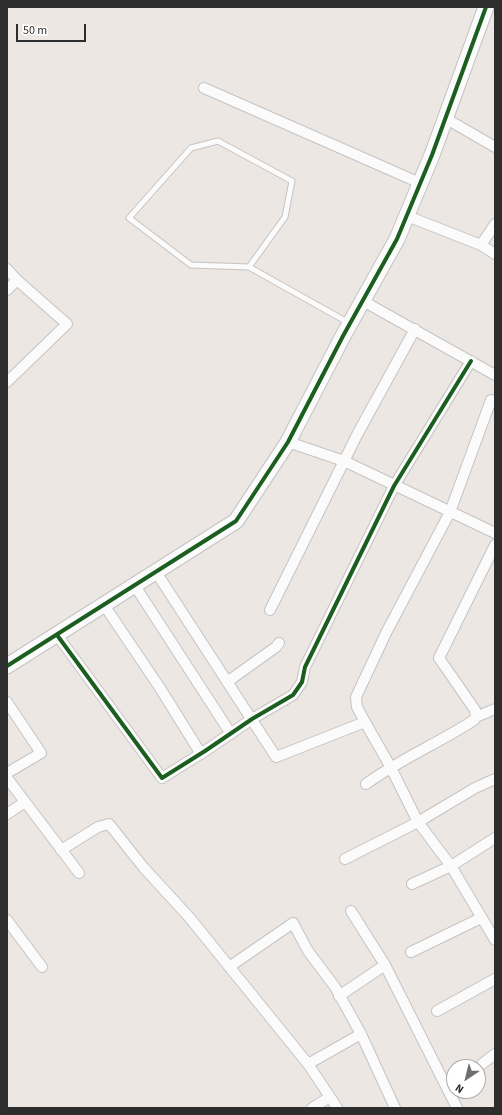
<!DOCTYPE html>
<html>
<head>
<meta charset="utf-8">
<style>
	body { margin:0 }
	#map { position:relative; width:502px; height:1115px; overflow:hidden; background:#ece7e2; font-family:"Source Sans 3",sans-serif }
	canvas { display:block }
	.frame { position:absolute; inset:0; border:8px solid #2d2d2d; pointer-events:none }
	.north { position:absolute; left:446px; top:1059px; width:40px; height:40px; box-sizing:border-box; background:#fff; border:1px solid #ababab; border-radius:50%; rotate:215deg; font-size:11px; font-weight:700; line-height:16px; text-align:center; color:#2d2d2d }
	.north::after { content:''; display:block; margin:auto; width:14px; height:18px; background:#706e6c; clip-path:polygon(50% 0,100% 100%,50% 72%,0 100%) }
	.scale { position:absolute; left:16px; top:24px; width:70px; height:18px; box-sizing:border-box; border:2px solid #2d2d2d; border-top:0; padding-left:5px; font-size:12px; line-height:14px; white-space:nowrap; color:#2d2d2d; -webkit-text-stroke:3px #fff; paint-order:stroke }
</style>
</head>
<body>
<div id="map">
<canvas width="502" height="1115"></canvas>
<div class="frame"></div>
<div class="north">N</div>
<div class="scale">50 m</div>
</div>
<script>
const ctx = document.querySelector('canvas').getContext('2d');
ctx.lineJoin = 'round';
function stroke(path, color, width, dash) { ctx.strokeStyle = color; ctx.lineWidth = width; ctx.lineCap = dash ? 'butt' : 'round'; ctx.setLineDash(dash || []); ctx.stroke(path); }
const lane = new Path2D(`
	M 249,267 L 285,217 L 292,181 L 218,141 L 191,148 L 129,218 L 191,265 L 249,267 L 349,323`);
const street = new Path2D(`
	M 204,88 L 420,183
	M 445,118 L 495,147
	M 407,216 L 481,245 L 495,254
	M 481,245 L 495,224
	M 7,269 L 17,280 L 7,290
	M 363,301 L 495,375
	M 7,382 L 67,324 L 17,280
	M 288,442 L 344,461 L 495,533
	M 156,572 L 276,757 L 365,722 L 390,766 L 418,822 L 451,866 L 495,940
	M 135,586 L 231,734
	M 104,605 L 160,688 L 201,754
	M 270,610 L 358,433 L 415,329
	M 57,635 L 162,778 L 205,751 L 252,719 L 293,695 L 302,682 L 305,667 L 394,486 L 471,361
	M 227,682 L 276,647 L 279,643
	M 7,702 L 41,753 L 7,773
	M 476,717 L 495,709
	M 365,722 L 357,707 L 356,697 L 386,633 L 450,512 L 491,400
	M 7,778 L 79,873
	M 366,784 C 400,759 439,743 474,720 L 476,717 L 475,710 L 439,658 L 495,545
	M 7,814 L 25,802
	M 61,850 L 98,827 L 109,824 L 144,868 L 189,917 L 308,1064 L 330,1097
	M 345,859 L 418,822 L 475,788 L 495,779
	M 412,884 L 451,866 L 495,838
	M 351,911 L 385,965 L 457,1108
	M 7,920 L 42,967
	M 411,952 L 481,918
	M 229,967 L 293,923 L 308,951 L 335,987 L 361,1034 L 395,1108
	M 339,996 L 385,965
	M 437,1011 L 495,979
	M 308,1064 L 361,1034
	M 482,1064 L 495,1054
	M 312,1108 L 330,1097 L 337,1108`);
const secondary = new Path2D(`
	M 7,666 L 236,521 L 288,442 L 343,336 L 397,239 L 432,155 L 486,7`);
stroke(lane, '#c5c3c3', 7);
stroke(street, '#c5c3c3', 12);
stroke(secondary, '#c5c3c3', 17);
stroke(lane, '#fcfbfb', 5);
stroke(street, '#fcfbfb', 10);
stroke(secondary, '#fcfbfb', 15);
stroke(new Path2D(`
	M 57,635 L 162,778 L 205,751 L 252,719 L 293,695 L 302,682 L 305,667 L 394,486 L 471,361
	M 7,666 L 236,521 L 288,442 L 343,336 L 397,239 L 432,155 L 486,7`), '#1b5e20', 4);
</script>
</body>
</html>
